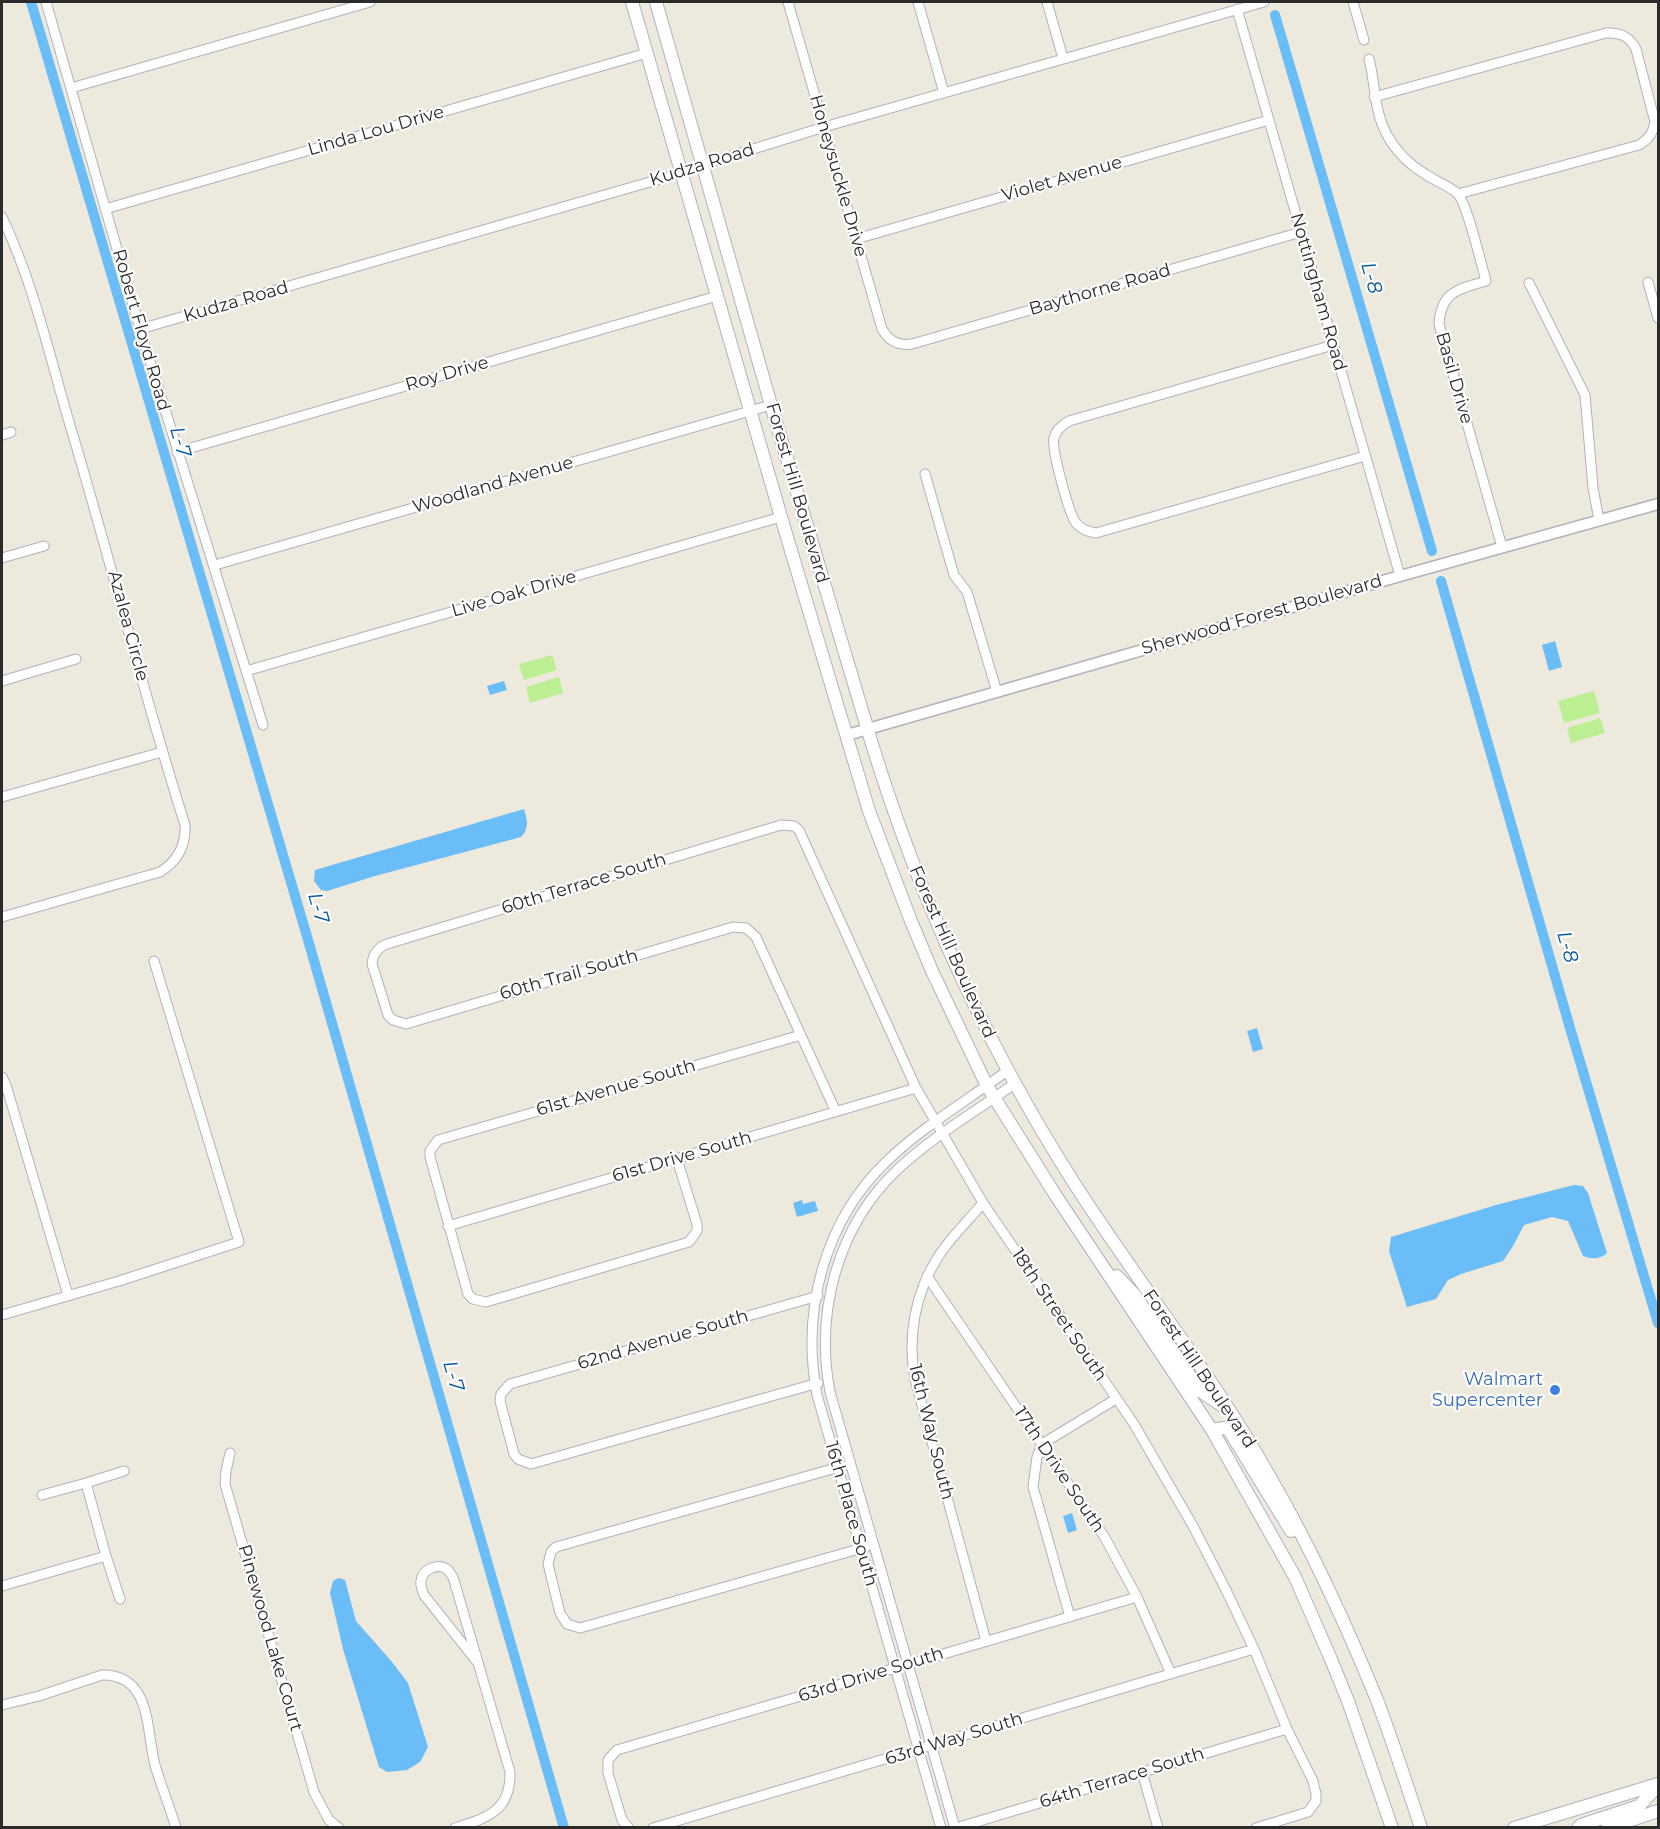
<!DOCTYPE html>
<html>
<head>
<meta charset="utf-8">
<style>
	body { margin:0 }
	#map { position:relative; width:1660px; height:1829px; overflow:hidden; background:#eee9dd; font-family:Montserrat,sans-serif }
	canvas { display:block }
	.frame { position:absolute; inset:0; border:3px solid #2b2b2b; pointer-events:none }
</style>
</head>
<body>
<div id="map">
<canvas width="1660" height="1829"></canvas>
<div class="frame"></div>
</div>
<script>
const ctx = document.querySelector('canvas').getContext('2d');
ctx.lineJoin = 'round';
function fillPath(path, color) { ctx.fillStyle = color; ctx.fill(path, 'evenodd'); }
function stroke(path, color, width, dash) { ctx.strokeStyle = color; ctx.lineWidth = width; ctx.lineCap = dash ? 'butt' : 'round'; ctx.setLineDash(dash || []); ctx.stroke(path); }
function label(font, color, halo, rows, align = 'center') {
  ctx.font = font + ' Montserrat,sans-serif'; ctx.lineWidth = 4.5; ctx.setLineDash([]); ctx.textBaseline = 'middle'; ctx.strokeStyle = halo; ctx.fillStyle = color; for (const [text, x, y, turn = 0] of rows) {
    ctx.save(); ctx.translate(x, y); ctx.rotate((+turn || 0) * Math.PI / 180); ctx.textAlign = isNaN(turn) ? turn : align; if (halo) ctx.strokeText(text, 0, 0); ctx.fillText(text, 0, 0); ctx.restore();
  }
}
fillPath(new Path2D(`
	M 552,655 L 557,670 L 524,680 L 519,664 Z
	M 559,677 L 563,693 L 530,703 L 526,687 Z
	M 1594,691 L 1600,713 L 1564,723 L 1558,701 Z
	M 1600,718 L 1605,733 L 1571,743 L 1567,728 Z`), '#bbef91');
fillPath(new Path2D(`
	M 1555,641 L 1562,667 L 1549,671 L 1542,645 Z
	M 504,681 L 507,690 L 490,695 L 487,686 Z
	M 524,809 C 527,820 530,827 521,837 L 375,876 L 327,891 L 321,890 L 314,881 L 315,870 Z
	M 1257,1028 L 1263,1049 L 1253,1052 L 1247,1031 Z
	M 1574,1185 L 1583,1186 L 1588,1193 L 1607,1253 C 1599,1260 1592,1259 1583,1256 L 1568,1221 L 1552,1217 L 1524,1225 L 1513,1246 L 1503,1261 L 1461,1274 L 1448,1280 L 1436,1299 L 1407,1307 L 1389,1251 L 1391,1237 L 1496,1205 Z
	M 802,1200 L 803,1204 L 815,1201 L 818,1211 L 797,1217 L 793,1203 Z
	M 1072,1513 L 1077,1530 L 1068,1533 L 1063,1516 Z
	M 339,1578 L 345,1580 L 356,1621 L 392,1662 L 408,1683 L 428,1747 L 420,1762 L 407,1770 L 387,1772 L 379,1767 L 343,1649 L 330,1593 L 333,1581 Z`), '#6abdf6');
stroke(new Path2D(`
	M 31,2 L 306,933 L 564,1828
	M 1275,15 L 1432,551
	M 1441,581 L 1570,1028 L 1658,1323`), '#6abdf6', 10);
const minor = new Path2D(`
	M 46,2 L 140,329 L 263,725
	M 788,2 L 882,329 C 889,341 898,346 912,344 L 1301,232
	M 918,2 L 944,93
	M 1047,2 L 1063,58
	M 1353,2 L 1364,40
	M 1237,9 L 1400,576
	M 1369,59 C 1376,86 1373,108 1387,135 C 1396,151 1410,165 1425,174 C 1435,181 1448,185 1457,193 C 1467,202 1481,264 1486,281 C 1459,289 1441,291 1439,324 L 1502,547
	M 71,88 L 370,2
	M 1374,97 L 1606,33 C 1621,32 1630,37 1636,49 L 1655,122 C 1653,133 1649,139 1639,145 L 1458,194
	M 105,209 L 647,53
	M 2,217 C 32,280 48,349 67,415 C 108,551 142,689 185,825 C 186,846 178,861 160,872 L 2,917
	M 856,239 L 1269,120
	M 1648,282 L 1658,318
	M 1529,283 L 1585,395 L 1593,488 L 1599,520
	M 140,329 L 681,173 L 702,165 L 824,127 L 1264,2
	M 1333,345 L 1069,421 C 1062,425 1056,430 1054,438 C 1051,448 1069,514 1076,523 C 1081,529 1088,532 1096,533 L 1365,456
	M 2,435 L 11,432
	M 177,452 L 717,296
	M 925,474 L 954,575 L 967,592 L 997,692
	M 2,558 L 44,546
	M 215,565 L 771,405
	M 246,671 L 781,517
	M 2,681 L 76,659
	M 2,797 L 162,752
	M 2,1077 L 6,1085 L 68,1295
	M 836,1112 L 756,937 L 746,928 L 733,927 L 406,1024 L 393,1020 L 388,1015 L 372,964 C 373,954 377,948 387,944 L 781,825 L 794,826 L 799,830 L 916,1088 L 983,1203 L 1134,1424 L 1193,1526 L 1226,1590 L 1254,1649 L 1287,1729 L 1313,1781 L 1316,1794 L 1316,1801 L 1308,1812 L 1256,1828
	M 677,1159 L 697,1224 L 697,1231 L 689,1242 L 486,1302 L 473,1299 L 468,1294 L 430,1157 L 430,1151 L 438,1140 L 801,1035
	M 983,1203 C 968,1221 950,1238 938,1257 C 915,1293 907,1338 915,1379 L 986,1641
	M 448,1226 L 916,1088
	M 927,1276 L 1104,1536 L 1137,1597 L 1171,1674
	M 2,1315 L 119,1281 L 239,1242 L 154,961
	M 818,1383 L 531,1464 L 518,1459 L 514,1454 L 500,1401 L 501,1394 L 510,1384 L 818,1296
	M 230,1453 L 226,1471 L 225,1484 L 314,1792 L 329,1820 L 339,1828
	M 843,1466 L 556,1547 L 551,1552 L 548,1564 L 560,1613 L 567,1624 L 580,1628 L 866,1547
	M 86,1483 L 124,1471
	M 42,1495 L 86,1483 L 106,1556
	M 2,1586 L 106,1556 L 120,1599
	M 1070,1617 L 1033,1487 L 1037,1457 L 1042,1444 L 1116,1399
	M 2,1705 L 39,1696 L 102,1675 C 152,1674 146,1731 155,1765 C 161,1786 170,1807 176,1828
	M 1142,1772 L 1158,1828
	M 455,1828 C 487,1818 511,1811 510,1772 L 453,1577 C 451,1575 449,1571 447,1569 C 438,1563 422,1569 421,1581 C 420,1586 422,1590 424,1595 L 478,1663
	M 629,1828 L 622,1820 L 608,1773 L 608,1760 L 617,1750 L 1137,1597
	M 653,1828 L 1254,1649
	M 941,1828 L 817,1395 C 801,1311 824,1221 887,1161 C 921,1128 969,1099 1007,1071
	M 955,1828 L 830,1392 C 815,1313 837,1227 897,1170 C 932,1137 975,1112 1014,1084
	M 956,1828 L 1287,1729`);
const tertiary = new Path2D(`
	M 847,735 L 1400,576 L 1658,504`);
const secondary = new Path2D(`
	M 632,2 L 781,517 L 869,811 L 911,921 L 932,971 L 987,1086 L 1056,1196 L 1212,1430 L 1295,1577 L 1330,1657 L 1348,1701 L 1392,1828
	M 656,2 L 771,405 L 872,744 C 920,900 986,1045 1074,1183 C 1138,1283 1213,1375 1271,1479 C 1312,1550 1346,1624 1377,1700 C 1393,1742 1407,1785 1421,1828
	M 1117,1276 L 1134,1294 L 1200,1391 L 1227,1409
	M 1212,1430 L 1224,1428 L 1229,1430 L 1291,1531
	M 1514,1828 L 1658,1784
	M 1578,1828 L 1581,1825 L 1639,1806 L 1658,1786
	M 1607,1828 L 1658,1811`);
stroke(minor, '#b1b1c0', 11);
stroke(tertiary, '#b1b1c0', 13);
stroke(secondary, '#b1b1c0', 14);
stroke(minor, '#fff', 9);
stroke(tertiary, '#fff', 10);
stroke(secondary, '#fff', 12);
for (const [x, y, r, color] of [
	[1555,1390,6,"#3f7fe0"]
]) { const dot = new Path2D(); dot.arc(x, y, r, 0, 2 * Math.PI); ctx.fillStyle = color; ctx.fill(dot); stroke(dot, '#fff', 2); }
label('18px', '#2b2b2b', '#fff', [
	["Linda Lou Drive",376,131,-16],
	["Kudza Road",702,165,-17],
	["Honeysuckle Drive",838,176,74],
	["Violet Avenue",1062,179,-16],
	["Baythorne Road",1100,290,-16],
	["Nottingham Road",1318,292,74],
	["Kudza Road",236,302,-16],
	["Robert Floyd Road",141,330,74],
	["Roy Drive",447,374,-16],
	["Basil Drive",1454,378,74],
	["Woodland Avenue",493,485,-16],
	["Forest Hill Boulevard",797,493,74],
	["Live Oak Drive",514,594,-16],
	["Sherwood Forest Boulevard",1262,615,-16],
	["Azalea Circle",128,626,75],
	["60th Terrace South",584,884,-17],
	["Forest Hill Boulevard",952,952,66],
	["60th Trail South",569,975,-16],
	["61st Avenue South",616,1088,-16],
	["61st Drive South",682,1157,-16],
	["18th Street South",1059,1315,56],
	["62nd Avenue South",663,1340,-16],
	["Forest Hill Boulevard",1199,1369,56],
	["16th Way South",931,1432,76],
	["17th Drive South",1059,1470,56],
	["16th Place South",851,1514,74],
	["Pinewood Lake Court",270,1638,74],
	["63rd Drive South",871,1675,-17],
	["63rd Way South",954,1739,-17],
	["64th Terrace South",1122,1778,-17]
]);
label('18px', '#366cbe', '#fff', [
	["Walmart",1543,1380],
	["Supercenter",1543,1401]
], 'right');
label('italic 20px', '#0558a5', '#fff', [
	["L-8",1371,278,74],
	["L-7",180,442,74],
	["L-7",318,908,74],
	["L-8",1567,947,74],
	["L-7",453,1376,74]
]);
</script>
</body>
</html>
